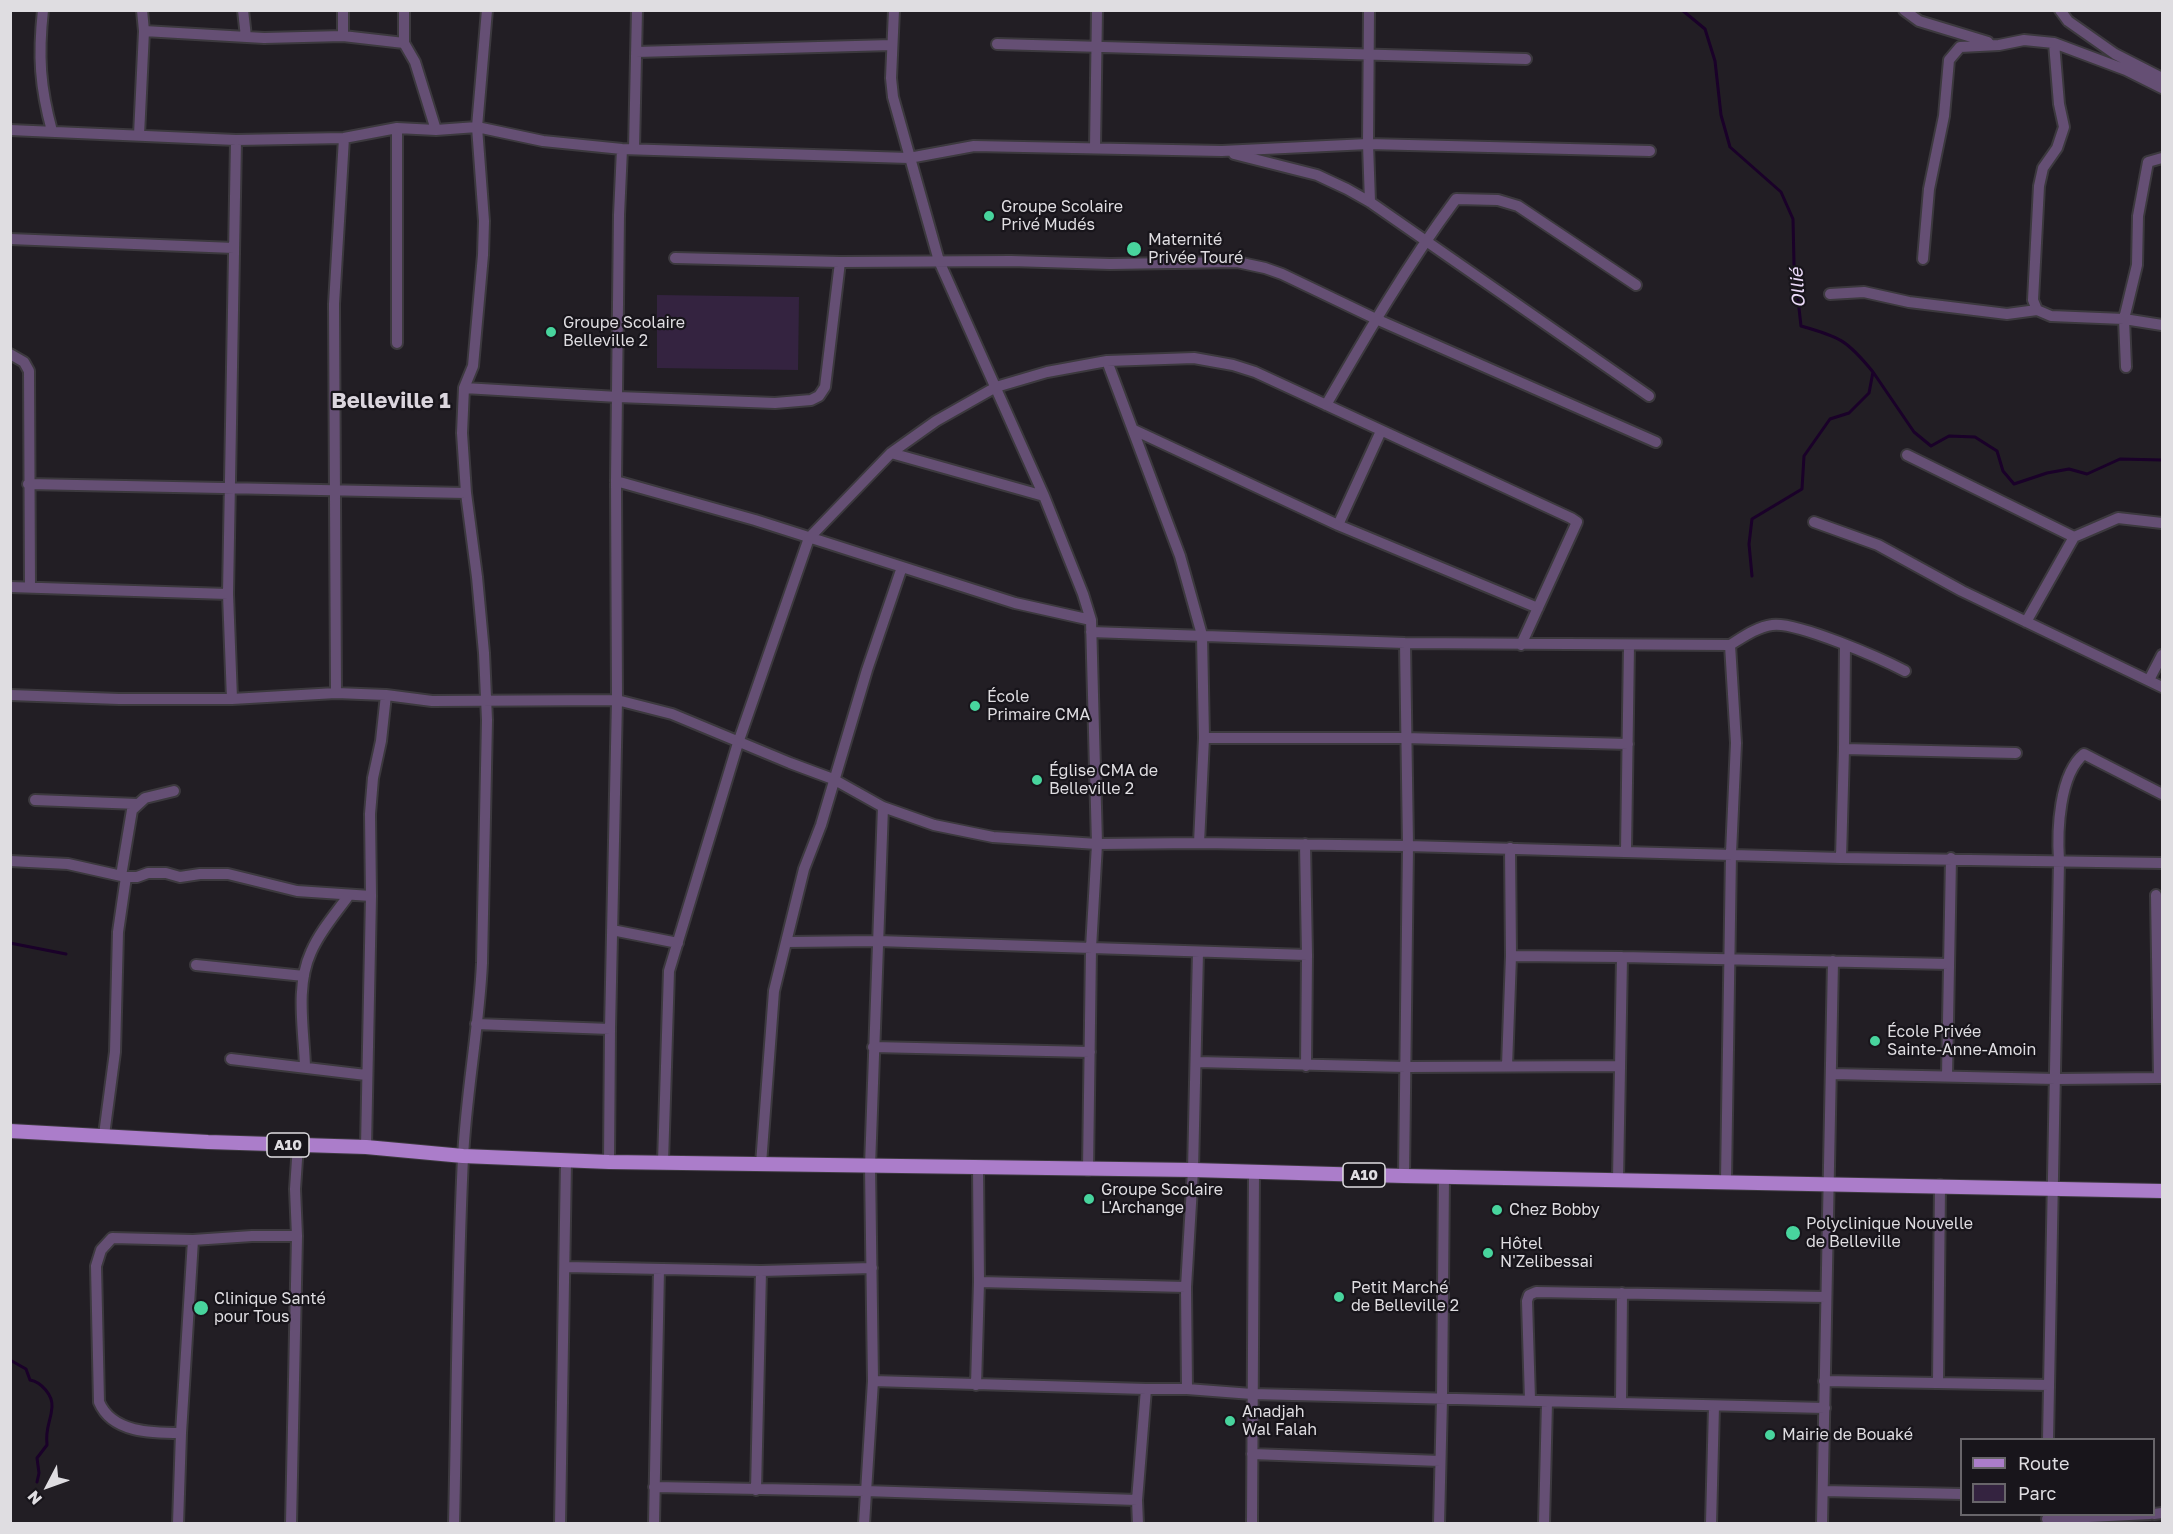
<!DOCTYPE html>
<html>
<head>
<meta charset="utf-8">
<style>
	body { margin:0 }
	#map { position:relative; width:2173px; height:1534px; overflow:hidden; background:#221e24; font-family:"Golos Text",sans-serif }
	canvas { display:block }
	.frame { position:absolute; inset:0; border:12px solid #dfdde1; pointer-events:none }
	.legend { position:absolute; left:1960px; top:1438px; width:195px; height:78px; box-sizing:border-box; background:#18151b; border:2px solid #68656a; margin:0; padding:8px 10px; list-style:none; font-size:18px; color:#dfdde1 }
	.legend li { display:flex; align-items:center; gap:12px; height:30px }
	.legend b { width:30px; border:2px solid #68656a }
	.north { position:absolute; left:18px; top:1456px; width:60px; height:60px; -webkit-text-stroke:4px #18151b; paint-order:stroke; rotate:229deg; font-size:16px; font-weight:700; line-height:24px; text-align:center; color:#dfdde1 }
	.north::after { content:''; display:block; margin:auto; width:21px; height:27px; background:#dfdde1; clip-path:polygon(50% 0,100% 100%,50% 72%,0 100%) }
</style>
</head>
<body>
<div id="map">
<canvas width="2173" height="1534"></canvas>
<div class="frame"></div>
<ul class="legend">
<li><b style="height:8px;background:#ab7dca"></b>Route</li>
<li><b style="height:16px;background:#342340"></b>Parc</li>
</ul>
<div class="north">N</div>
</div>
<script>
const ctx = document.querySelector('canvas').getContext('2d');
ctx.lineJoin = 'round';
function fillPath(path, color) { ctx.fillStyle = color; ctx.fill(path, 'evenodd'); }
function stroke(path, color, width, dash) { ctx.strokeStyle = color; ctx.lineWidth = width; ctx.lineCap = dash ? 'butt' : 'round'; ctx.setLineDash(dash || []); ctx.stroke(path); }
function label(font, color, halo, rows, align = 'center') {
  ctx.font = font + ' "Golos Text",sans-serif'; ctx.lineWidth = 4.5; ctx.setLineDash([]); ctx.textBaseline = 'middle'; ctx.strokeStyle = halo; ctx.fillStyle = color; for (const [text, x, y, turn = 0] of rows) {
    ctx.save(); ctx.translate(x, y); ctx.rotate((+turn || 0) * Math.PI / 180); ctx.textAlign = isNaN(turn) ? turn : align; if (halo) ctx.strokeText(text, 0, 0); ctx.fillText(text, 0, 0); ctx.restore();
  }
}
fillPath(new Path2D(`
	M 657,295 L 799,297 L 798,370 L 657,368 Z`), '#342340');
stroke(new Path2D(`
	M 1682,10 L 1705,29 L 1715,61 L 1721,115 L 1730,147 L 1781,192 L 1793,219 L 1794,264 L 1801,326 C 1840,337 1847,340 1873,372 L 1869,393 L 1849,413 L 1830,419 L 1804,456 L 1802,489 L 1752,519 L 1749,544 L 1752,576
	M 1873,372 L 1914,432 L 1931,446 L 1949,436 L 1975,437 L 1997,451 L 2003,471 L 2014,484 L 2047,473 L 2069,469 L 2087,474 L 2120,459 L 2162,460
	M 10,943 L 66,954
	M 10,1360 L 26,1369 L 30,1380 C 41,1382 53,1395 52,1407 C 51,1422 45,1427 47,1445 L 37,1458 L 39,1473 L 37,1482`), '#1a0129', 3);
const minor = new Path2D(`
	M 43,10 C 38,56 40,87 52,131
	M 243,10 L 246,37
	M 894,10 L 891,78 L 893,97 L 939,261 L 1044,496 L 1083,594 L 1091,620 L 1097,844 L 1091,948 L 1088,1170
	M 1369,10 L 1368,144 L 1370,202
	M 1904,10 L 1919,21 L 1988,42
	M 2060,10 L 2068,21 L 2115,54 L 2162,78
	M 144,31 L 264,38 L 343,36 L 404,43 L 415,62 L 436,130
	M 343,36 L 343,10
	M 404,43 L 404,10
	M 2054,43 L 2059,104 L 2064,127 L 2057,148 L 2043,168 L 2039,186 L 2033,300 L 2037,310 L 2051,316 L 2124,319 L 2162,325
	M 997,44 L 1526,59
	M 636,52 L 892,45
	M 397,128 L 397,343
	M 10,130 L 236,140 L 344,138 L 397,128 L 436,130 L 477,127 L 543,141 L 622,149 L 909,158 L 974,146 L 1222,151 L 1368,144 L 1650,151
	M 139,135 L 144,31 L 142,10
	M 1095,148 L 1097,10
	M 634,149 L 637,10
	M 1234,154 L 1317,175 L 1347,189 L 1370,202 L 1649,396
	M 10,239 L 234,248
	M 675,258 L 840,262 L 1011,261 L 1110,264 L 1237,262 L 1265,268 L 1282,274 L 1376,319 L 1656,442
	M 1923,259 L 1929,189 L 1944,116 L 1949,60 L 1960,47 L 1999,45 L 2024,40 L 2054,43 L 2126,70 L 2162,88
	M 1830,294 L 1864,292 L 1909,302 L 2007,314 L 2037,310
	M 10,354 L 24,362 L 29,371 L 30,587
	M 1107,361 L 1180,556 L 1202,635 L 1204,738 L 1199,843
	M 2126,367 L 2124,319 L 2137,265 L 2138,216 L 2148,162 L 2162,158
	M 464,388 L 618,397 L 775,403 L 811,400 L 819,396 L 825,387 L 840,262
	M 1326,405 C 1367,334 1407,265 1456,199 L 1498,200 L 1518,206 L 1636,285
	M 1134,430 L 1338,525 L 1538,608
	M 891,453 L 1044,496
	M 1907,455 L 2074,537
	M 616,481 L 755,520 L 1015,603 L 1091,620
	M 28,484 L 466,493
	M 1814,522 L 1878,545 L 1962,591 L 2162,687
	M 1338,525 L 1381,431
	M 10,587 L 228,594
	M 2026,622 L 2074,537 L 2118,518 L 2162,523
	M 1091,632 L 1405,643 L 1730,645 C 1743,637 1757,627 1772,625 C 1796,621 1882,659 1905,671
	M 2149,680 L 2162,655
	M 336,693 L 334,304 L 344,138
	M 10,695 L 119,699 L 232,699 L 336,693 L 386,695 L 432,701 L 617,700 L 672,714 L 790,763 L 833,779 L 883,807 L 934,825 L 993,837 L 1097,844 L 1199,843 L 1408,846 L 1841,858 L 2162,863
	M 232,699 L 228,594 L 236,140
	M 1204,738 L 1405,738 L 1628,744
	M 1844,749 L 2016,753
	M 35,800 L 138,804
	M 1305,844 L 1307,955 L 1306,1066
	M 1626,851 L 1629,645
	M 1841,858 L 1844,749 L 1845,645
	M 10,861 L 68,864 L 126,877
	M 121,876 L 132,810 L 145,798 L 174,791
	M 2156,895 L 2159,1078
	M 612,930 L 678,943
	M 787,942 L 878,941 L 1307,955
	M 1511,956 L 1622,957 L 1949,964
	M 196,965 L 304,976
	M 476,1024 L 610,1029
	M 873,1047 L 1090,1052
	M 231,1059 L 366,1075
	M 1197,1062 L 1406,1067 L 1620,1066
	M 1507,1066 L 1511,956 L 1510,848
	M 305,1067 C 304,1030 295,987 311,952 C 320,931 336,913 349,895
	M 1832,1074 L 2056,1079 L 2162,1078
	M 1947,1076 L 1951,858
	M 104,1135 L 115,1052 L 118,932 L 126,877 L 137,877 L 148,873 L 166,873 L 180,877 L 200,874 L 228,874 L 297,891 L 371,896
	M 366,1147 L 371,896 L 370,814 L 373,778 L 381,741 L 386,695
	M 609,1162 L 610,1029 L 617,700 L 616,481 L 619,215 L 622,149
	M 663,1162 L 669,971 L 738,743 L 809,538 L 891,453 L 936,421 L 996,387 L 1047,372 L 1107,361 L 1194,358 L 1233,365 L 1255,372 L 1571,518 L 1577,522 L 1521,645
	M 761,1164 L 774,991 L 804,869 L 821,825 L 867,670 L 902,567
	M 1404,1176 L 1408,846 L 1405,643
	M 1618,1179 L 1622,957
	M 1726,1181 L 1731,853 L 1736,743 L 1730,645
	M 565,1267 L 761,1271 L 872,1268
	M 979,1282 L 1186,1287
	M 873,1381 L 1146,1389 L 1187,1389 L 1252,1394 L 1825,1408
	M 1824,1381 L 2049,1385
	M 1938,1383 L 1940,1185
	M 976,1385 L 979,1282 L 978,1168
	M 1187,1389 L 1186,1287 L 1193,1170 L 1198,952
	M 1530,1400 L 1527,1301 L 1529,1295 L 1536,1292 L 1826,1297
	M 1621,1403 L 1622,1293
	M 181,1433 C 152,1433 112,1433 99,1402 L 96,1266 L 101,1250 L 112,1238 L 193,1240 L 252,1236 L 297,1236
	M 2048,1440 L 2059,861 C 2057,831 2059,774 2084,754 L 2162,794
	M 1252,1454 L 1440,1461
	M 654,1487 L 865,1491 L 1137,1500
	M 756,1490 L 761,1271
	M 1823,1491 L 1962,1494
	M 2154,1514 L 2162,1513
	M 2047,1519 L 2150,1514
	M 178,1524 L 181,1433 L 193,1240
	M 291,1524 L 297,1236 L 295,1189 L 298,1145
	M 454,1524 C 457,1402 457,1280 463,1158 C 466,1093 479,1028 482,963 L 487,720 L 484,653 L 477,577 L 466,493 L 462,433 L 464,388 L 473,366 L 483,255 L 484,221 L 477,127 L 487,10
	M 560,1524 L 566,1161
	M 654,1524 L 659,1269
	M 864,1524 L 873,1381 L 870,1166 L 883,807
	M 1138,1524 L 1137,1500 L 1146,1389
	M 1252,1524 L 1254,1173
	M 1439,1524 L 1442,1399 L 1444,1176
	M 1544,1524 L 1547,1402
	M 1711,1524 L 1714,1406
	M 1822,1524 L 1833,961`);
const major = new Path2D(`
	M 10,1131 L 208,1142 L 366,1147 L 463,1156 L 609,1162 L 1193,1170 L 1404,1176 L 2162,1191`);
stroke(minor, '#3c393e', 14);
stroke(major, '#3c393e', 16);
stroke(minor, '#654f74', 10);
stroke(major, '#ab7dca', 14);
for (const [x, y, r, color] of [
	[989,216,6,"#48d49d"],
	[1134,249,8,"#48d49d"],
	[551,332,6,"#48d49d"],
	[975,706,6,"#48d49d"],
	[1037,780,6,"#48d49d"],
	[1875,1041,6,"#48d49d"],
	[1089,1199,6,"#48d49d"],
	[1497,1210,6,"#48d49d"],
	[1793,1233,8,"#48d49d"],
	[1488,1253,6,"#48d49d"],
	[1339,1297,6,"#48d49d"],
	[201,1308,8,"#48d49d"],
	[1230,1421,6,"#48d49d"],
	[1770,1435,6,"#48d49d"]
]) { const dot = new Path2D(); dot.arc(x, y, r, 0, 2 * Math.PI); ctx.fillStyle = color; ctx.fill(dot); stroke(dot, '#18151b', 2); }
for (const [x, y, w] of [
	[288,1145,42],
	[1364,1175,42]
]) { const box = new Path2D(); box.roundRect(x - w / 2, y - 12, w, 24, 4.5); ctx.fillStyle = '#18151b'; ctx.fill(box); stroke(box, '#dfdde1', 1.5); }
label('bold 15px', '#dfdde1', null, [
	["A10",288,1145],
	["A10",1364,1175]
]);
label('16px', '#dfdde1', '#18151b', [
	["Groupe Scolaire",1001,207],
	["Privé Mudés",1001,225],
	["Maternité",1148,240],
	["Privée Touré",1148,258],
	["Groupe Scolaire",563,323],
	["Belleville 2",563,341],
	["École",987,697],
	["Primaire CMA",987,715],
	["Église CMA de",1049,771],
	["Belleville 2",1049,789],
	["École Privée",1887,1032],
	["Sainte-Anne-Amoin",1887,1050],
	["Groupe Scolaire",1101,1190],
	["L'Archange",1101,1208],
	["Chez Bobby",1509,1210],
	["Polyclinique Nouvelle",1806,1224],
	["de Belleville",1806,1242],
	["Hôtel",1500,1244],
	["N'Zelibessai",1500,1262],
	["Petit Marché",1351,1288],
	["de Belleville 2",1351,1306],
	["Clinique Santé",214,1299],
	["pour Tous",214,1317],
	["Anadjah",1242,1412],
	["Wal Falah",1242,1430],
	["Mairie de Bouaké",1782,1435]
], 'left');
label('italic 18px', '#ebdaf8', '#18151b', [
	["Ollié",1798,288,-94]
]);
label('bold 22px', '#dbd6de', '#18151b', [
	["Belleville 1",391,401]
]);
</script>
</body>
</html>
